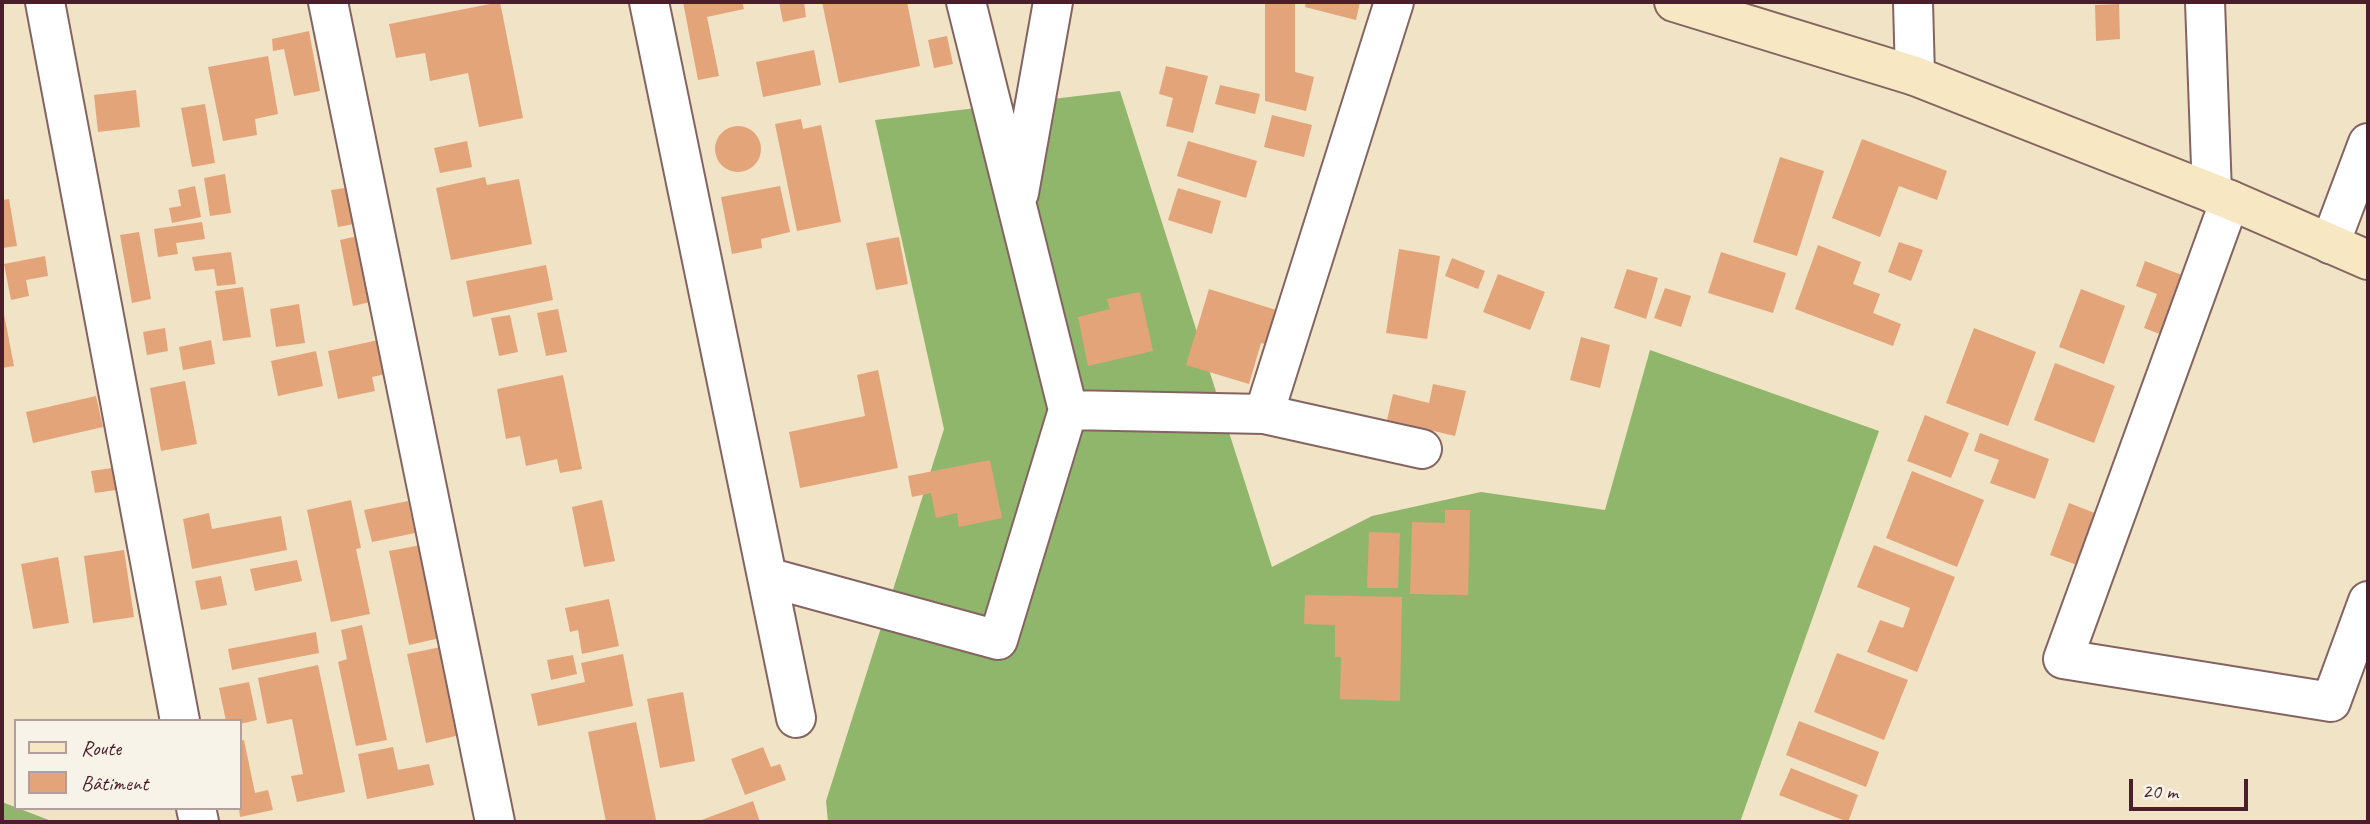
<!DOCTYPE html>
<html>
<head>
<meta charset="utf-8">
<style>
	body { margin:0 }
	#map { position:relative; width:2370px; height:824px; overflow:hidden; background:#f1e3c6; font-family:Caveat,sans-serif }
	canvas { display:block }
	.frame { position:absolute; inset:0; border:4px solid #4a1f2b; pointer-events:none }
	.legend { position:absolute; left:14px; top:719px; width:228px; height:91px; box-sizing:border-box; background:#f7f3e8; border:2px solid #b29e9c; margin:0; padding:9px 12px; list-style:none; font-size:21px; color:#4a1f2b }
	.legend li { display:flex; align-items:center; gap:14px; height:35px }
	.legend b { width:35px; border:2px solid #b29e9c }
	.scale { position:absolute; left:2129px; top:779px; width:119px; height:32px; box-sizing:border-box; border:4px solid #4a1f2b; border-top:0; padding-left:9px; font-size:21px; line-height:24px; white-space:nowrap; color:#4a1f2b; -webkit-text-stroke:5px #f7f3e8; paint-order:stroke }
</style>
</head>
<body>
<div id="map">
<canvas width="2370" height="824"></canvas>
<div class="frame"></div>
<ul class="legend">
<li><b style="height:9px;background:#f7e8c3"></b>Route</li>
<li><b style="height:19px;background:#e3a47a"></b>Bâtiment</li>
</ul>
<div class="scale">20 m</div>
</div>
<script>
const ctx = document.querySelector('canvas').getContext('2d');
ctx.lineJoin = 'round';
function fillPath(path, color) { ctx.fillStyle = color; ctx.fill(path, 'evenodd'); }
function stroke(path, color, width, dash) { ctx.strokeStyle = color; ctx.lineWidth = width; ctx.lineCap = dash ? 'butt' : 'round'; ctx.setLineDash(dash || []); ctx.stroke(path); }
fillPath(new Path2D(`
	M 1120,91 L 1272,567 L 1372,516 L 1481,492 L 1605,510 L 1650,350 L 1879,431 L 1740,822 L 828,822 L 826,801 L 944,429 L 875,120 Z
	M 2,802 L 54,822 L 2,822 Z`), '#90b66b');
fillPath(new Path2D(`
	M 500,2 L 523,118 L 479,127 L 468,73 L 430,81 L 425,53 L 396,58 L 389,24 Z
	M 683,2 L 742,2 L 744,9 L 707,17 L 719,76 L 698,80 Z
	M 779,2 L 804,2 L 806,17 L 783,22 Z
	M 822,2 L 907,2 L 920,66 L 839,83 Z
	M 1265,2 L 1295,2 L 1295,72 L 1314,77 L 1306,111 L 1265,101 Z
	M 1306,2 L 1360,2 L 1356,20 L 1305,7 Z
	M 2119,4 L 2120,39 L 2096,41 L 2095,5 Z
	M 309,31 L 320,91 L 294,96 L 284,49 L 273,51 L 272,39 Z
	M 947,36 L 953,64 L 934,68 L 928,40 Z
	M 814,50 L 821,85 L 763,97 L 756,62 Z
	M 268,56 L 278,114 L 255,119 L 257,135 L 223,141 L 208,67 Z
	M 1166,66 L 1208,76 L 1193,133 L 1166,126 L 1173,98 L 1159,94 Z
	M 1220,85 L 1260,94 L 1255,114 L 1215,104 Z
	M 136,90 L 140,127 L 98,132 L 94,95 Z
	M 205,104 L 215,163 L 192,167 L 181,108 Z
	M 1272,115 L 1312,125 L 1304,157 L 1264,147 Z
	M 801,119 L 803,129 L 821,125 L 841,222 L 797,231 L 775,124 Z
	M715 149a23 23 0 1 1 46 0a23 23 0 1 1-46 0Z
	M 1862,139 L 1947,171 L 1937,200 L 1899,186 L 1880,237 L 1832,218 Z
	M 467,141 L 472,167 L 440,173 L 434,148 Z
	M 1188,141 L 1257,161 L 1246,198 L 1177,176 Z
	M 1780,157 L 1824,171 L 1797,256 L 1753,242 Z
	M 225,174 L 231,213 L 210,216 L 204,178 Z
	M 485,177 L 487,185 L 519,179 L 532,244 L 451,260 L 436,188 Z
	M 195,186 L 201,217 L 172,223 L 169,208 L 181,206 L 178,190 Z
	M 780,186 L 790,232 L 761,239 L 762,248 L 732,254 L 721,197 Z
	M 352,187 L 359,223 L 338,227 L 331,190 Z
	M 1178,188 L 1221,201 L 1212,234 L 1168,220 Z
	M 9,199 L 17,246 L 2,248 L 2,200 Z
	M 202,222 L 205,239 L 176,243 L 178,254 L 158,257 L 154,229 Z
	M 139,232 L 151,299 L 132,303 L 120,235 Z
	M 362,235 L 375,301 L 353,306 L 340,240 Z
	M 899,237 L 908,284 L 876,290 L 866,243 Z
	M 1899,242 L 1923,250 L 1911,281 L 1888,272 Z
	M 1818,245 L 1861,262 L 1853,284 L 1880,294 L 1873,313 L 1901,324 L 1893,346 L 1795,309 Z
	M 1399,249 L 1440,256 L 1427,339 L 1386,333 Z
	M 231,252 L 236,284 L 217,286 L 214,269 L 195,271 L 192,257 Z
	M 1721,252 L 1786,273 L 1773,313 L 1708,293 Z
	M 45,256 L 48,276 L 26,280 L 29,296 L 11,300 L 4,264 Z
	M 1452,258 L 1485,271 L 1478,289 L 1445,276 Z
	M 2145,261 L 2187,277 L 2165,336 L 2144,328 L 2157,294 L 2136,286 Z
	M 546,265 L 553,300 L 473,317 L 466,281 Z
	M 1627,269 L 1658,278 L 1646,319 L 1614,308 Z
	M 1498,274 L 1545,292 L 1530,330 L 1483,312 Z
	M 243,287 L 251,337 L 223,341 L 215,291 Z
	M 1665,288 L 1691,296 L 1681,327 L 1654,318 Z
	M 1209,289 L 1289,314 L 1278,348 L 1261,343 L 1249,384 L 1186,365 Z
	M 2081,289 L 2125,306 L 2104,364 L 2059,347 Z
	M 1140,292 L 1153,351 L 1088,366 L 1078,317 L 1110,309 L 1107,299 Z
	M 2,304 L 14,366 L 2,368 Z
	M 299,304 L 305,343 L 276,347 L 270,309 Z
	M 558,309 L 567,352 L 546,356 L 537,313 Z
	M 510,315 L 518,352 L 499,356 L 491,318 Z
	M 165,328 L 168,351 L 147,355 L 143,332 Z
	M 1974,328 L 2036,352 L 2008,426 L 1946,403 Z
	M 1581,337 L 1610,345 L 1600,388 L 1570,380 Z
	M 383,339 L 390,373 L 372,377 L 375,391 L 338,399 L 328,351 Z
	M 211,340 L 215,364 L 183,370 L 179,347 Z
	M 316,351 L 323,386 L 278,396 L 271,361 Z
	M 2055,363 L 2115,386 L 2094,443 L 2034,420 Z
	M 878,370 L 898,468 L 800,488 L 789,432 L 865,416 L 857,375 Z
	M 563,375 L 582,469 L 560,473 L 557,459 L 526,466 L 520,436 L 506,439 L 497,389 Z
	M 185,381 L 197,444 L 161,451 L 150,388 Z
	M 1433,384 L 1466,391 L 1455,436 L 1387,420 L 1393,394 L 1429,403 Z
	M 96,396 L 103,427 L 33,443 L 26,412 Z
	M 1925,415 L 1969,433 L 1951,478 L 1907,461 Z
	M 1980,433 L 2049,459 L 2035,499 L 1990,483 L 1999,460 L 1974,451 Z
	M 990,460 L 1002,518 L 959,527 L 957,513 L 936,518 L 931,493 L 912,497 L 908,476 Z
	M 112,468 L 116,490 L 95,493 L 91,471 Z
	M 1912,471 L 1984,500 L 1957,567 L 1886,538 Z
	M 351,500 L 361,548 L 356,549 L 370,614 L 331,622 L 307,510 Z
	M 602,500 L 615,561 L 584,567 L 572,507 Z
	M 408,501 L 415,533 L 372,542 L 364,510 Z
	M 2069,503 L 2105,517 L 2085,568 L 2050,555 Z
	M 1445,510 L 1470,510 L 1468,595 L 1410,594 L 1412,522 L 1445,523 Z
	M 209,513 L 212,529 L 281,516 L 287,550 L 192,569 L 183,519 Z
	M 1369,532 L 1400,533 L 1398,588 L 1367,588 Z
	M 421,545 L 440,638 L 409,645 L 389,551 Z
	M 1874,545 L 1955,577 L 1917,672 L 1867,652 L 1880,620 L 1903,628 L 1910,608 L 1857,587 Z
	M 124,550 L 134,617 L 93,623 L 84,556 Z
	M 58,557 L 69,623 L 33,629 L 21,564 Z
	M 297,560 L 302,581 L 255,591 L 250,569 Z
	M 221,576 L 227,605 L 201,610 L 195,581 Z
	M 1305,595 L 1402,597 L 1400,701 L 1340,699 L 1341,657 L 1335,657 L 1335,625 L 1304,624 Z
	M 609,599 L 619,646 L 582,654 L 578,630 L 570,632 L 565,608 Z
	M 362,625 L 387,740 L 356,746 L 338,662 L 347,659 L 341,630 Z
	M 316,632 L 319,653 L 232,670 L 228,649 Z
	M 441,647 L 460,735 L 426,743 L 407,654 Z
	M 1837,653 L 1908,680 L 1884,740 L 1814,712 Z
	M 623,654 L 633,706 L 538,726 L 531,694 L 585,682 L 581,663 Z
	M 573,655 L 577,674 L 551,680 L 547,660 Z
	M 318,665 L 345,792 L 297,802 L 291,776 L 303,774 L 292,719 L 267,724 L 258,678 Z
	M 249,682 L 257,720 L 240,724 L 240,721 L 226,721 L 219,688 Z
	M 683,692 L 695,761 L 660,768 L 647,699 Z
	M 1799,721 L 1879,752 L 1866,787 L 1786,755 Z
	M 636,722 L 656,820 L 606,822 L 588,732 Z
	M 244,740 L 255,793 L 268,790 L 273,810 L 240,817 L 239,808 L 240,741 Z
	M 393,747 L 398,770 L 429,764 L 434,785 L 367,799 L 358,754 Z
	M 763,747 L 771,767 L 780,764 L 786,780 L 745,795 L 731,759 Z
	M 1791,768 L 1858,795 L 1848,822 L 1779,795 Z
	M 753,801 L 760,822 L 696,822 Z`), '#e3a47a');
const street = new Path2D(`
	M 45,2 L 180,721
	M 328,2 L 495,822
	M 649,2 L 796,718
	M 1913,2 L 1915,76
	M 2205,2 L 2212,193
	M 1019,193 L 1053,2
	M 2230,200 L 2063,659 L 2331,702 L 2368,601
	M 2330,244 L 2368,143
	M 1068,410 L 1264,414 L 1422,449
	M 1264,414 L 1394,2
	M 767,577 L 998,640 L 1068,410 L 966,2
	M 196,808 L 199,822`);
const secondary = new Path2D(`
	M 1674,2 L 1915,76 L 2230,200 L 2368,260`);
stroke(street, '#846461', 42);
stroke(secondary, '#846461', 42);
stroke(street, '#fff', 38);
stroke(secondary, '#f7e8c3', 38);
</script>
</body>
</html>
